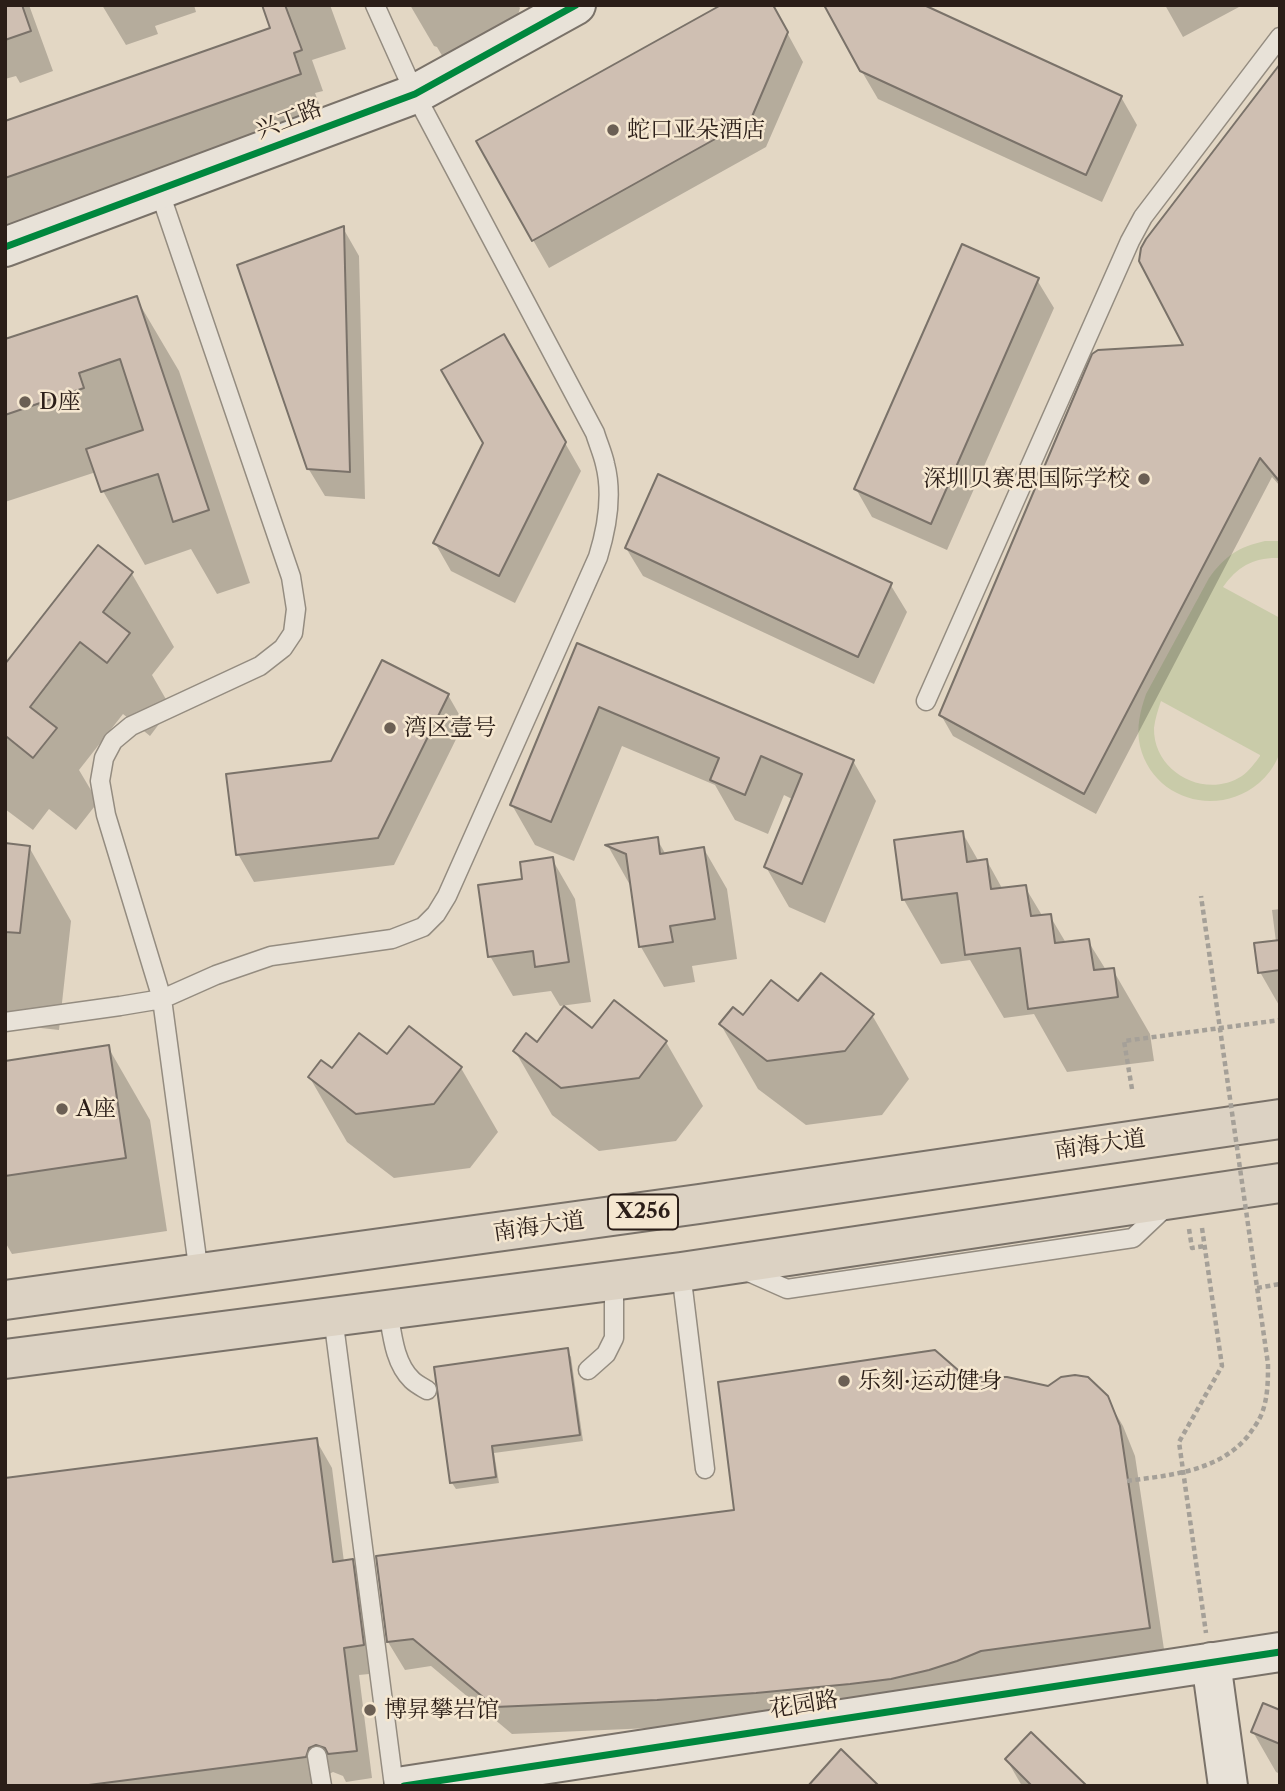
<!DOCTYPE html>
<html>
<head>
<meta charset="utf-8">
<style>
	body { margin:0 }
	#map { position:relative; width:1285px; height:1791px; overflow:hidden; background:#e3d7c4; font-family:"Libre Caslon Text",serif }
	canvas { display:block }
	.frame { position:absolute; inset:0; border:7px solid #2b1e18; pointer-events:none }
</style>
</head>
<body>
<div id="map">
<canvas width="1285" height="1791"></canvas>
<div class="frame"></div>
</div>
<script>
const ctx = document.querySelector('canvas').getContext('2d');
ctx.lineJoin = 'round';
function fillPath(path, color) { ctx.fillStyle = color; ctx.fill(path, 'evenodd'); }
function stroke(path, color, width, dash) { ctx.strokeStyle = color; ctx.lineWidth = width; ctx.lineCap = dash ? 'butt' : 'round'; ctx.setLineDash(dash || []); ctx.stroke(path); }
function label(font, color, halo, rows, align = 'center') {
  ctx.font = font + ' "Libre Caslon Text","Noto Serif SC",serif'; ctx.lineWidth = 5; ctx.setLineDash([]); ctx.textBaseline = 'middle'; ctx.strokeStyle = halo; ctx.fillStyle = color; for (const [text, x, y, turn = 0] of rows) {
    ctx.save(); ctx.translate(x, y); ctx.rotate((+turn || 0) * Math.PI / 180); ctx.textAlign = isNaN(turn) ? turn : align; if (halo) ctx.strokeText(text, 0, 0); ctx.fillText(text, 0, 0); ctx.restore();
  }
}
fillPath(new Path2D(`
	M 1265,541 L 1280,541 L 1280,558 C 1254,557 1238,566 1223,587 L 1280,618 C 1280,652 1280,686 1280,720 C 1280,731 1282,747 1278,757 C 1274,767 1267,776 1259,783 C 1218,818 1153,800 1140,746 C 1136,728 1140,711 1146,694 L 1209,578 C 1225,556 1238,547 1265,541 ZM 1161,701 L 1260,755 L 1260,756 C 1255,763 1249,771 1242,776 C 1205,800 1153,772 1154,728 C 1155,719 1158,710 1161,701 Z`), '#c9cba9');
fillPath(new Path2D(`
	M 5,5 L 29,5 L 53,71 L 20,83 L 16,76 L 5,79 Z
	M 102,5 L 194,5 L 196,12 L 155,26 L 158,34 L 126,45 Z
	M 264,5 L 330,5 L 346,49 L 312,60 L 323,91 L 315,93 L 323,114 L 5,226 L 5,123 L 272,29 Z
	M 410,5 L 518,5 L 520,8 L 513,32 L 510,31 L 499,72 L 481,67 L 447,64 L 437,47 L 434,46 Z
	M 772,5 L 803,62 L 766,147 L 549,268 L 533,240 Z
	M 1165,5 L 1238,5 L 1239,7 L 1183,37 Z
	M 861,70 L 1121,97 L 1137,125 L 1102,202 L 878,99 Z
	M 1280,82 L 1280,486 L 1272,477 L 1096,814 L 953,736 L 941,715 L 1186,347 Z
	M 343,228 L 359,256 L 365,499 L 325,496 L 308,468 Z
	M 1037,280 L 1054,308 L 947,550 L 872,517 L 856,489 Z
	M 136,298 L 179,371 L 250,583 L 217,594 L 191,549 L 145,565 L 103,491 L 96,472 L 5,502 L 5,341 Z
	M 504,336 L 581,471 L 515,603 L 451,571 L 435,543 L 485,443 Z
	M 98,547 L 132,574 L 174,647 L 152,675 L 171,708 L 150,736 L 123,714 L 79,770 L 98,802 L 76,830 L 49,809 L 33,830 L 5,809 L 5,667 Z
	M 626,548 L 890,584 L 907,612 L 874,684 L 643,576 Z
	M 578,645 L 853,761 L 876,801 L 825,923 L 789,907 L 766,867 L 794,800 L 784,795 L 768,834 L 735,820 L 715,785 L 622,746 L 574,861 L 535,845 L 512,805 Z
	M 448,695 L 464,723 L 394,865 L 254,882 L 238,854 L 332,763 Z
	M 962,832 L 979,862 L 987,861 L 1003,890 L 1025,887 L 1043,917 L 1050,916 L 1066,943 L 1088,941 L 1106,970 L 1113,970 L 1150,1034 L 1154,1061 L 1067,1072 L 1034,1014 L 1004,1018 L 970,960 L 941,964 L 904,900 L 896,841 Z
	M 657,839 L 666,855 L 704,849 L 727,889 L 737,959 L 692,966 L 695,982 L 664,987 L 641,947 L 632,886 L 630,885 L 608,846 Z
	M 5,844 L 29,847 L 71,921 L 59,1030 L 5,1024 Z
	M 552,859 L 575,899 L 591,1002 L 560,1006 L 551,991 L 513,996 L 490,956 L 524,880 Z
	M 1280,909 L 1280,1007 L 1260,972 L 1276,942 L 1272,910 Z
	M 799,1004 L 872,1015 L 909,1079 L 882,1115 L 806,1125 L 758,1089 L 721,1025 Z
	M 410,1028 L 461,1068 L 498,1132 L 470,1168 L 394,1178 L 347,1142 L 310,1078 L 388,1057 Z
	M 666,1042 L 703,1106 L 676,1141 L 599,1151 L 552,1115 L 515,1051 L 537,1044 Z
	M 108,1047 L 150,1120 L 167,1231 L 12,1254 L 5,1242 L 5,1062 Z
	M 567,1350 L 571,1357 L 583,1441 L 494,1453 L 499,1483 L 456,1489 L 452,1483 Z
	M 966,1379 L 1106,1397 L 1123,1426 L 1135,1456 L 1165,1656 L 674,1727 L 512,1734 L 431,1666 L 405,1670 L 388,1642 L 736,1512 Z
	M 316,1440 L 332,1468 L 344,1562 L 352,1561 L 368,1589 L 379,1673 L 359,1675 L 372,1778 L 346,1782 L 343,1776 L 333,1772 L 325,1776 L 315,1786 L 6,1786 Z
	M 1280,1712 L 1280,1774 L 1276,1772 L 1253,1732 Z
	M 1007,1760 L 1085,1786 L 1022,1786 Z`), '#0003');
const building = new Path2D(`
	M 5,5 L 22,5 L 31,31 L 5,40 Z
	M 262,5 L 285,5 L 302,50 L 294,53 L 301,74 L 5,178 L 5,121 L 270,28 Z
	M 721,5 L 773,5 L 788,32 L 751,119 L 532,241 L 476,141 Z
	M 824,5 L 924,5 L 1122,96 L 1086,175 L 860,71 Z
	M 1280,64 L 1280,482 L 1260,458 L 1084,794 L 939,715 L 1092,354 L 1098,350 L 1183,345 L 1139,261 L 1141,248 L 1146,239 Z
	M 344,226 L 350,472 L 307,469 L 237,265 Z
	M 962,244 L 1039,278 L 931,524 L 854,489 Z
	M 137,296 L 209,510 L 173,522 L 158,474 L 101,492 L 86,449 L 143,430 L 120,359 L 79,373 L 84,388 L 5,415 L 5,339 Z
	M 504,334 L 566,442 L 499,576 L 433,543 L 483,443 L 441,370 Z
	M 658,474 L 892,583 L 858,657 L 625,548 Z
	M 98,545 L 133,572 L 103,612 L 130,633 L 107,663 L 80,642 L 30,707 L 57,728 L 33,758 L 7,737 L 5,739 L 5,664 Z
	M 577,643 L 854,760 L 802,884 L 764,867 L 802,774 L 761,756 L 745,795 L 710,780 L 719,758 L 599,707 L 551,822 L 510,805 Z
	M 382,660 L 449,694 L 378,838 L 236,855 L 226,774 L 331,761 Z
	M 963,831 L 967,862 L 987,859 L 991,889 L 1026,885 L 1031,916 L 1051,914 L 1055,943 L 1089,939 L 1094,970 L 1114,968 L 1118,997 L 1028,1009 L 1020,948 L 965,955 L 957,893 L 902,900 L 894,840 Z
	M 658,837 L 660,854 L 704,847 L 715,919 L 670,926 L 673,942 L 639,947 L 626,854 L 605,845 Z
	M 5,843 L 30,846 L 20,933 L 5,932 Z
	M 553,857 L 569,962 L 535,967 L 533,951 L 488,957 L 478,885 L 522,879 L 520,862 Z
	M 1280,940 L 1280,970 L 1258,973 L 1254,943 Z
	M 821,973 L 874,1014 L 845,1051 L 767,1061 L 719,1024 L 733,1007 L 743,1015 L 771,980 L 798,1001 Z
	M 614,1000 L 667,1041 L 639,1078 L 561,1088 L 513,1051 L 526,1033 L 537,1042 L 564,1006 L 592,1028 Z
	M 409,1026 L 462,1067 L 434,1104 L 356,1114 L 308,1077 L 321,1060 L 332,1068 L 359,1033 L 387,1054 Z
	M 109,1045 L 126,1158 L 5,1176 L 5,1061 Z
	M 568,1348 L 580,1435 L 492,1446 L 496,1477 L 450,1483 L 434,1367 Z
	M 935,1350 L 966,1377 L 1007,1377 L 1048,1386 L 1061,1377 L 1075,1375 L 1088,1377 L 1108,1396 L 1120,1426 L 1150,1628 L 981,1651 L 957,1661 L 929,1670 L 891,1679 L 850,1684 L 756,1693 L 657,1700 L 495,1707 L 413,1639 L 387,1642 L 376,1556 L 734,1510 L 718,1382 Z
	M 317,1438 L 333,1562 L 353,1559 L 364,1645 L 344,1648 L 357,1751 L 328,1754 L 325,1748 L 316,1745 L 309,1748 L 306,1757 L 81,1786 L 5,1786 L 5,1478 Z
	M 1263,1703 L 1280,1710 L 1280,1744 L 1251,1732 Z
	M 1031,1732 L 1087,1786 L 1032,1786 L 1005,1759 Z
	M 841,1749 L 879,1786 L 808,1786 Z`);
fillPath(building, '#cfbfb2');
stroke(building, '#7a7269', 2);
const lane = new Path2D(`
	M 159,190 L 291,577 L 296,609 L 293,633 L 283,648 L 260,666 L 131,726 L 113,741 L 104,758 L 100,781 L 106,815 L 162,999 L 199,1274
	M 926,701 L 1130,241 L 1143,217 L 1280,37
	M 5,1022 L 120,1006 L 162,999 L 216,975 L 271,956 L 392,939 L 423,927 L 436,914 L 447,896 L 598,557 C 607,528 613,495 605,464 C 603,454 598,443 595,433 L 415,94 L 375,5
	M 744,1270 L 787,1289 L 1133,1238 L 1168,1205
	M 681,1272 L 705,1469
	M 388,1310 C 392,1333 394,1363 412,1380 C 416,1384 422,1387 427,1390
	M 333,1317 L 394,1786
	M 588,1370 L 606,1354 L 614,1338 L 614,1281
	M 317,1756 L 322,1786`);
const secondary = new Path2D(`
	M 5,247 L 415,94 L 576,5
	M 1211,1662 L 1228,1786
	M 404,1786 L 1280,1652`);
const primary = new Path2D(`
	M 5,1300 L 699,1204 L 1280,1119
	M 5,1359 L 681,1272 L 1280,1183`);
stroke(lane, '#948c80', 21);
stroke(secondary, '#7a7269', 42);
stroke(primary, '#7a7269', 42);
stroke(new Path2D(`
	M 1132,1089 L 1124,1041 L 1280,1020
	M 1202,1228 L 1222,1366 L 1179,1442 L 1206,1633
	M 1189,1229 L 1192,1248 L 1205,1246
	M 1257,1288 L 1280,1284`), '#a5a098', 4.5, [5, 3.5]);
stroke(lane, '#e8e2d8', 18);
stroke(secondary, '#e8e2d8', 38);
stroke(primary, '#dcd2c3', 38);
stroke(new Path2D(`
	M 1127,1481 C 1170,1475 1218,1472 1248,1436 C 1253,1429 1259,1421 1262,1413 C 1268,1397 1268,1380 1268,1364 L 1201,896`), '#a5a098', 4.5, [5, 3.5]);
stroke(new Path2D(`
	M 5,247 L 415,94 L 576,5
	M 404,1786 L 1280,1652`), '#00873e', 7);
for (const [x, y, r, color] of [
	[613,130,7,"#6b5f54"],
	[25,402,7,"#6b5f54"],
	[1144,479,7,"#6b5f54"],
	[390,728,7,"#6b5f54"],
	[62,1109,7,"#6b5f54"],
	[844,1381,7,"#6b5f54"],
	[370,1710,7,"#6b5f54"]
]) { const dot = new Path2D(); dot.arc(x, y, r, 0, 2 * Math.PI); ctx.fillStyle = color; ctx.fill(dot); stroke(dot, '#f5e7d0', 2.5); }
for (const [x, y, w] of [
	[643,1212,70]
]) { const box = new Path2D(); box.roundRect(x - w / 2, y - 17.5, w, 35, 5); ctx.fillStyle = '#f5e7d0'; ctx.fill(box); stroke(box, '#2b1e18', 2); }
label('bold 21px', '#2b1e18', null, [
	["X256",643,1212]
]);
label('23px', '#2b1e18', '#f5e7d0', [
	["兴工路",289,120,-21],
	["南海大道",1100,1145,-8],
	["南海大道",539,1227,-8],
	["花园路",804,1705,-9]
]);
label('23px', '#2b1e18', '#f5e7d0', [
	["蛇口亚朵酒店",627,130],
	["D座",39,402],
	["深圳贝赛思国际学校",1130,479,"right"],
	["湾区壹号",404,728],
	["A座",76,1109],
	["乐刻·运动健身",858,1381],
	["博昇攀岩馆",384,1710]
], 'left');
</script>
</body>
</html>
